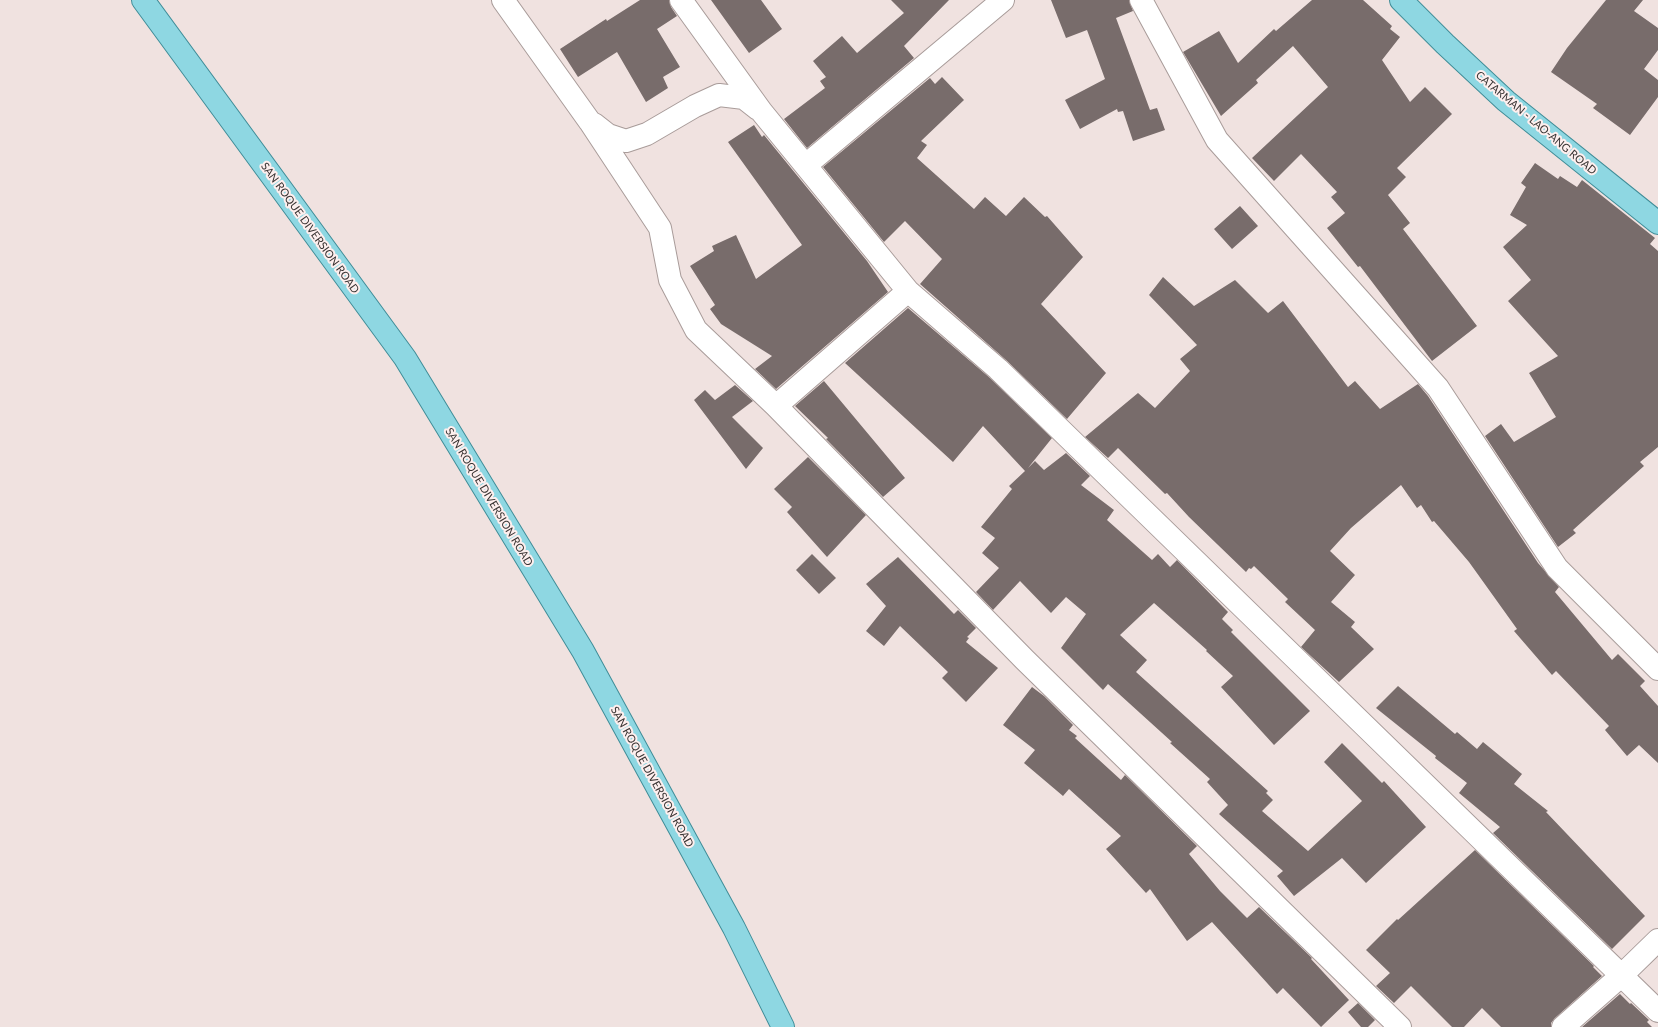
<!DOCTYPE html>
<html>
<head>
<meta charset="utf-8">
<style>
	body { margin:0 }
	canvas { display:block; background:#f0e2e0 }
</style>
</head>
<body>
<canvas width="1658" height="1027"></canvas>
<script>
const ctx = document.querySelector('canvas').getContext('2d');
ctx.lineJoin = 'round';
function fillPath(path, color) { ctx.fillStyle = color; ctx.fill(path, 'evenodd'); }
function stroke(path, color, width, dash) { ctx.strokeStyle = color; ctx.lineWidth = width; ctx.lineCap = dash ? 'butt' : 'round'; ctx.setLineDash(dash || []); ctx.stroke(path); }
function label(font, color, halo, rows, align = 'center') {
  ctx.font = font + ' Lato,sans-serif'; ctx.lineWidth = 4; ctx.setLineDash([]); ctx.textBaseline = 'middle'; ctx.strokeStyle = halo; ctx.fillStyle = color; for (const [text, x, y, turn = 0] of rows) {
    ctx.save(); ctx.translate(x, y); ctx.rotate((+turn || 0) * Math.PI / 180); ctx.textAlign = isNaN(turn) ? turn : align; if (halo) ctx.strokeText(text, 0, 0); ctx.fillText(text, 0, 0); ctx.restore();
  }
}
fillPath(new Path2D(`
	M 640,0 L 669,0 L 671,7 L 677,16 L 657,29 L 680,67 L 663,77 L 668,88 L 646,102 L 617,52 L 578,77 L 560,49 L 606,19 L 607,21 Z
	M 711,0 L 761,0 L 782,29 L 749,53 Z
	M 891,0 L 949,0 L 904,46 L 914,58 L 807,148 L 784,119 L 825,88 L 820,81 L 826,77 L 813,61 L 842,36 L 857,53 L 904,13 Z
	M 1051,0 L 1129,0 L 1133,11 L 1116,18 L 1150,110 L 1157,108 L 1165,130 L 1133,141 L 1123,111 L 1118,112 L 1117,109 L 1080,129 L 1065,100 L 1105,79 L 1087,30 L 1066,38 Z
	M 1312,0 L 1363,0 L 1392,26 L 1390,29 L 1400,37 L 1382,60 L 1410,102 L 1425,87 L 1452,114 L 1397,168 L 1406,177 L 1388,195 L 1410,223 L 1403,229 L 1477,326 L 1432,361 L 1360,266 L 1358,267 L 1327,228 L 1345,213 L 1331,197 L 1337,192 L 1301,154 L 1274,181 L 1252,158 L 1328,87 L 1293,46 L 1256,80 L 1258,83 L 1221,116 L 1183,52 L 1219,31 L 1238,63 L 1274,29 L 1276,31 Z
	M 1606,0 L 1643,0 L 1634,11 L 1658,28 L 1658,50 L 1644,69 L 1658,80 L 1658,97 L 1630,135 L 1593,108 L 1597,104 L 1551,72 L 1567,48 Z
	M 942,77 L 964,100 L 921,141 L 927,145 L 917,158 L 974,209 L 985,197 L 1006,216 L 1024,197 L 1045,217 L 1047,216 L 1083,257 L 1041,304 L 1106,373 L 1067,419 L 1006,360 L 920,284 L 942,259 L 905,221 L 884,242 L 823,167 L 930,78 L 935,84 Z
	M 754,125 L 762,137 L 764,135 L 867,261 L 888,292 L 776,389 L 755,369 L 772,356 L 721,324 L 710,309 L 715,305 L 690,266 L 714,251 L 712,246 L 736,235 L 756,279 L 802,245 L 728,142 Z
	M 1535,163 L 1558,179 L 1560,176 L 1577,187 L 1582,180 L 1655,238 L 1650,244 L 1658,251 L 1658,447 L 1640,462 L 1644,466 L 1573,530 L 1576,533 L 1558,547 L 1485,436 L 1501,424 L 1514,442 L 1556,417 L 1529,373 L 1558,356 L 1508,301 L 1531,280 L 1503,247 L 1527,225 L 1510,215 L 1526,187 L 1521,183 Z
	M 1240,206 L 1258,226 L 1232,249 L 1214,229 Z
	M 1163,277 L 1194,306 L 1235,280 L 1268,313 L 1283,301 L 1348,387 L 1355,381 L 1380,409 L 1418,384 L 1428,396 L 1538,563 L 1559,587 L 1555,592 L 1612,660 L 1618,654 L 1645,681 L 1640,686 L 1658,706 L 1658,763 L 1639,745 L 1627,756 L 1605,730 L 1609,726 L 1556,671 L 1552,675 L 1514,631 L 1517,629 L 1469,562 L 1434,521 L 1432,522 L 1421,505 L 1417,508 L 1401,485 L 1351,528 L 1330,551 L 1355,575 L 1331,602 L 1355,622 L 1351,627 L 1374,649 L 1339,682 L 1301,647 L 1315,630 L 1285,602 L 1288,599 L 1254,566 L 1251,569 L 1249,568 L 1246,572 L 1189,517 L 1167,493 L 1165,494 L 1118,448 L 1108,458 L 1085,437 L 1138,393 L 1155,408 L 1190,371 L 1180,359 L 1197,345 L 1149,295 Z
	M 908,308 L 990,378 L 1052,438 L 1028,468 L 1035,461 L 1044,470 L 1066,453 L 1090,476 L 1081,485 L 1114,510 L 1107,520 L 1152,560 L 1158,554 L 1170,567 L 1177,560 L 1228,612 L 1222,619 L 1233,630 L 1231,632 L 1310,711 L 1274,745 L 1221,687 L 1233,676 L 1206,651 L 1207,650 L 1154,603 L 1120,635 L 1147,660 L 1136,672 L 1268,791 L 1266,793 L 1273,800 L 1262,811 L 1308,851 L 1362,801 L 1324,762 L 1342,743 L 1382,783 L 1384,781 L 1426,827 L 1366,883 L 1342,858 L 1294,896 L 1277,876 L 1283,871 L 1219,814 L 1228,805 L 1207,782 L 1210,779 L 1170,743 L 1172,742 L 1108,684 L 1103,690 L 1061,648 L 1086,614 L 1066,597 L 1051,613 L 1020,581 L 993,610 L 976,592 L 999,568 L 982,553 L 995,538 L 981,527 L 1012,489 L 1009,486 L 1025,471 L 983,426 L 953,462 L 845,363 Z
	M 824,381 L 905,478 L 883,497 L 826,439 L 828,438 L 795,406 Z
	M 735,385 L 753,401 L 732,417 L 763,448 L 746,469 L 694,400 L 705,390 L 715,400 Z
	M 808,457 L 866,515 L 827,557 L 787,512 L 792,507 L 774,489 Z
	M 812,554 L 836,578 L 819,594 L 796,570 Z
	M 898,557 L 954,614 L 958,610 L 976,628 L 967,637 L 969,638 L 966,642 L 998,668 L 966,702 L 942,678 L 948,672 L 900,626 L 884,646 L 866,631 L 886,606 L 866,584 Z
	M 1398,686 L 1455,734 L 1457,732 L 1477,749 L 1483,742 L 1522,774 L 1514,784 L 1548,811 L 1546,812 L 1645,916 L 1612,949 L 1493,833 L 1500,827 L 1459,793 L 1467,783 L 1435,758 L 1436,756 L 1376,708 Z
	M 1032,687 L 1044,696 L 1073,725 L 1069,730 L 1077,736 L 1075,738 L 1121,780 L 1125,775 L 1197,846 L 1189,854 L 1220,891 L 1247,918 L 1259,907 L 1312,958 L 1311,959 L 1349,1000 L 1321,1027 L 1283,988 L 1277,994 L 1212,922 L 1187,941 L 1150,889 L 1146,893 L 1106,849 L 1121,836 L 1069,789 L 1063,796 L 1024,763 L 1035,750 L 1003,725 Z
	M 1475,850 L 1594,966 L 1593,967 L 1602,976 L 1555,1018 L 1551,1023 L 1551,1027 L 1501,1027 L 1482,1008 L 1464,1027 L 1452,1027 L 1411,986 L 1394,1003 L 1376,986 L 1390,973 L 1366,950 L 1397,919 L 1398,920 Z
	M 1620,994 L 1630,1004 L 1631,1003 L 1649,1020 L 1647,1022 L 1652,1027 L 1582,1027 Z
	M 1358,1003 L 1375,1020 L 1368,1027 L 1361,1027 L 1348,1012 Z`), '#786c6b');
const minor = new Path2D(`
	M 503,0 L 590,122 L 660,228 L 670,280 L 696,330 L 776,406
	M 681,0 L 761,111 L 908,291 L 998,369 L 1658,1011
	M 1141,0 L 1217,140 L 1438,388 L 1557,568 L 1658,669
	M 594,124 L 608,135 L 626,141 L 647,134 L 695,106 L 719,95 L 744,98 L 758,109
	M 806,165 L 1003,0
	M 908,291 L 776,406 L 1025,660 L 1400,1027
	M 1563,1027 L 1622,975 L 1658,940`);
const major = new Path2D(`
	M 143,0 L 405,358 L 583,651 L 734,928 L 783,1027
	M 1401,0 L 1445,44 L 1506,101 L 1658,223`);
stroke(minor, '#a99c9a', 24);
stroke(major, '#408d98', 24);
stroke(minor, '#fff', 22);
stroke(major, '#8ed7e2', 22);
label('11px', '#393433', '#feefee', [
	["CATARMAN - LAO-ANG ROAD",1536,123,40],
	["SAN ROQUE DIVERSION ROAD",310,228,54],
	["SAN ROQUE DIVERSION ROAD",489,497,59],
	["SAN ROQUE DIVERSION ROAD",652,777,61]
]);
</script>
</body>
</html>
